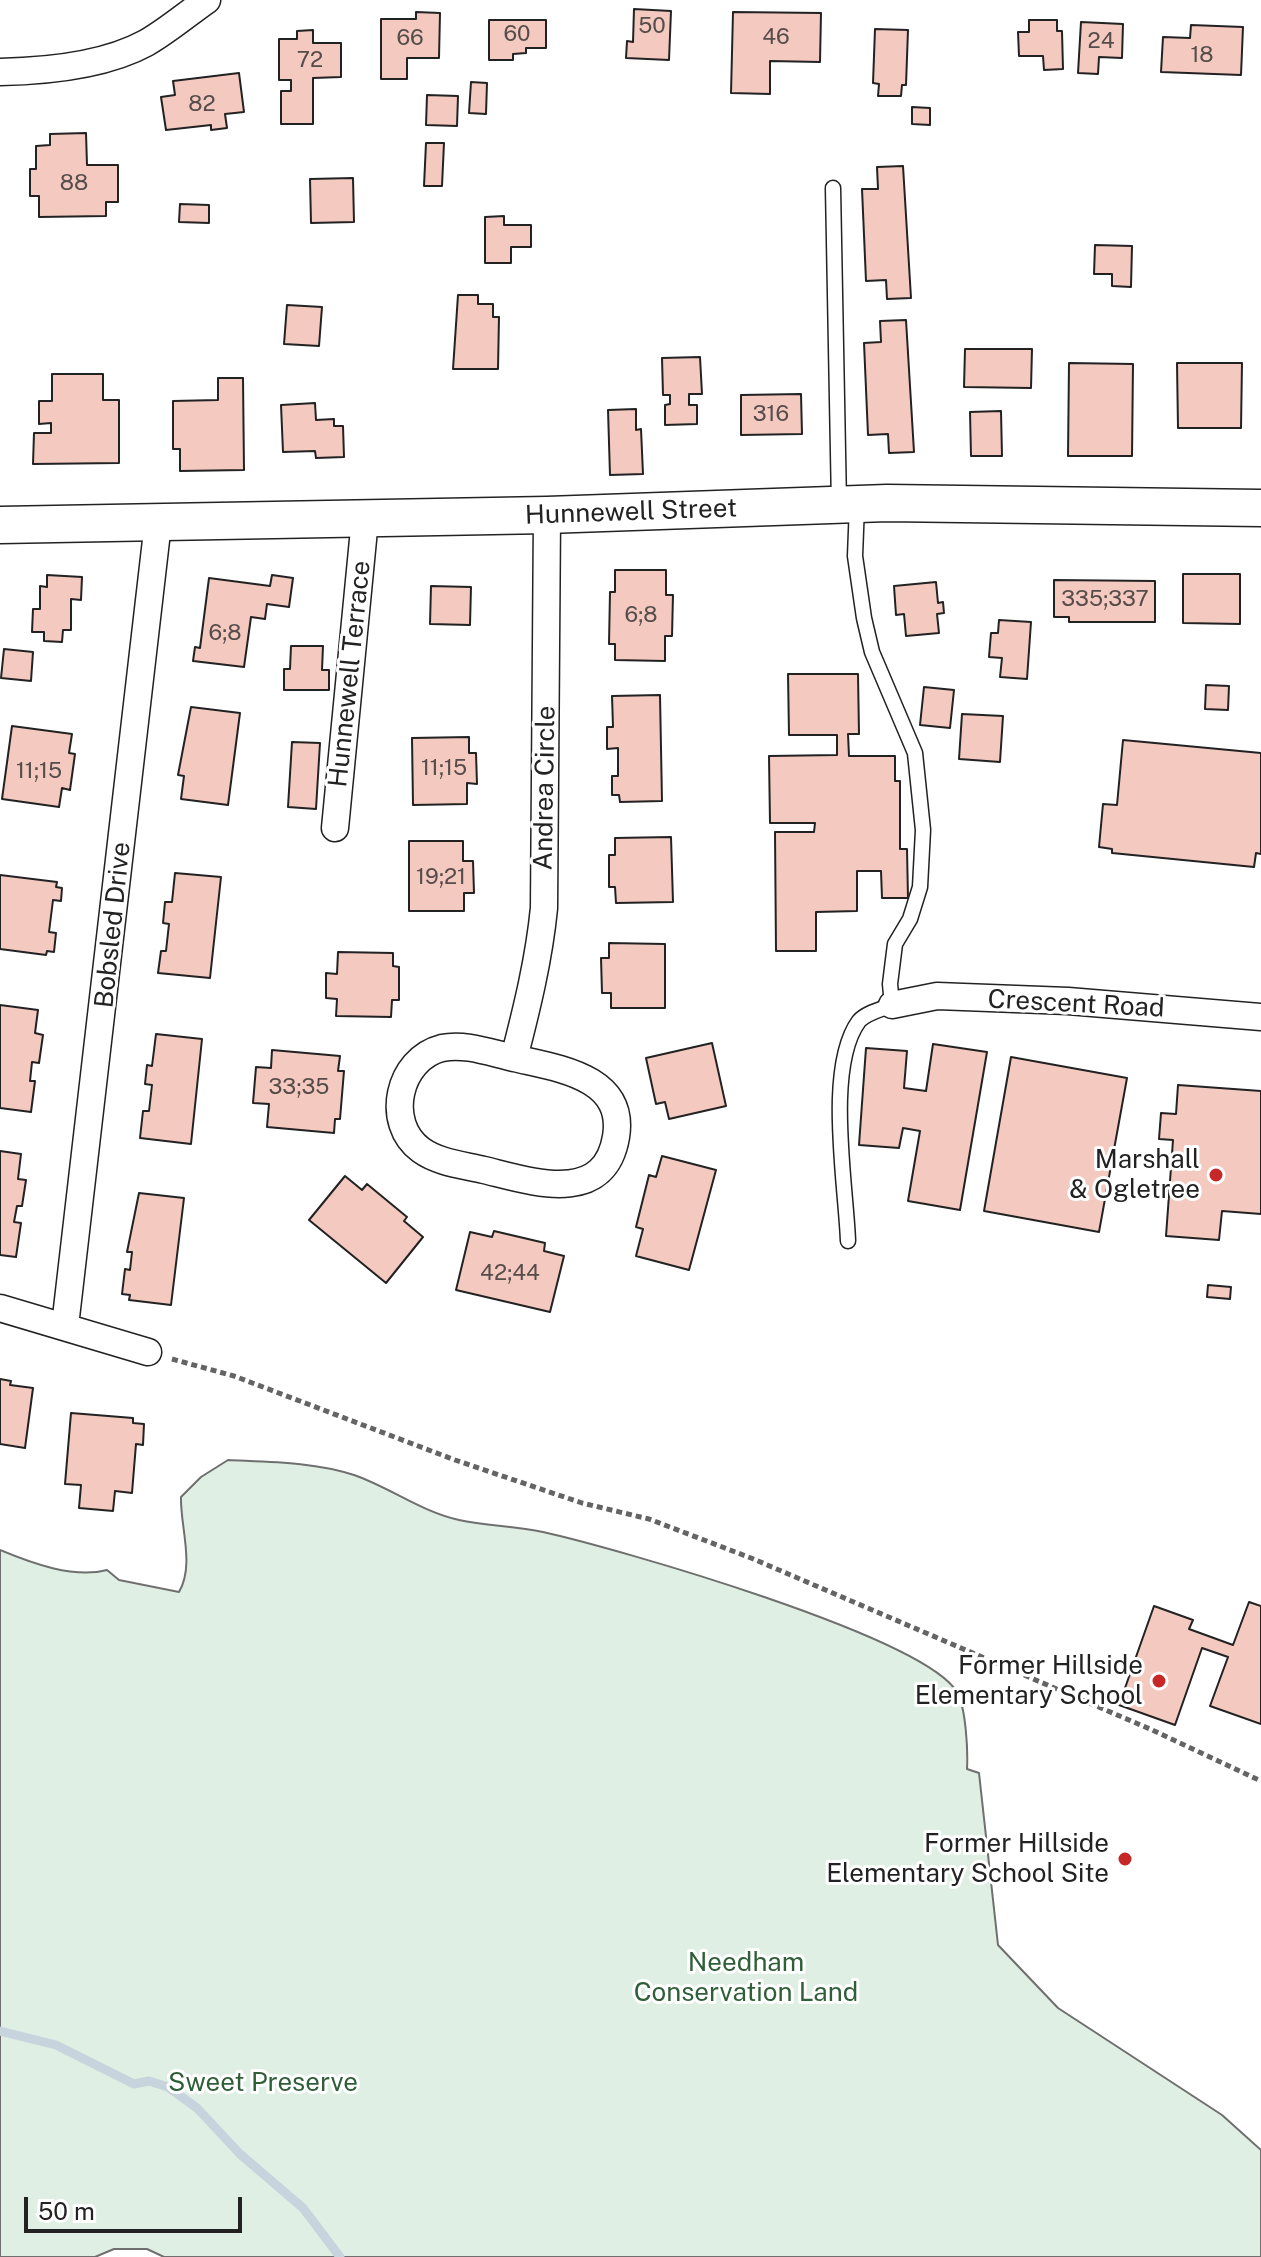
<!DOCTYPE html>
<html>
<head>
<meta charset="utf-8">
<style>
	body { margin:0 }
	#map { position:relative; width:1261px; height:2257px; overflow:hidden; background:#fff; font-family:"Public Sans",sans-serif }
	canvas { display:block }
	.scale { position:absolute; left:24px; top:2197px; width:218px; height:36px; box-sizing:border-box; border:4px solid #222; border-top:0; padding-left:10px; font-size:24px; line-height:28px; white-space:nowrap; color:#222; -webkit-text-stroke:6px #fff; paint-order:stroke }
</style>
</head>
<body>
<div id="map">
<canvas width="1261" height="2257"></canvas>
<div class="scale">50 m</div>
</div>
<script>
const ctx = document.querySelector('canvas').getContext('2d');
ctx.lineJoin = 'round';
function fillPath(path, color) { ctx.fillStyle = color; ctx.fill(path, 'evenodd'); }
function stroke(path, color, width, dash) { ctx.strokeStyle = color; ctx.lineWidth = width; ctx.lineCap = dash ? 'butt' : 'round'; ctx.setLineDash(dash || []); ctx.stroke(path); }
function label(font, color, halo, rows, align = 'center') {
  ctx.font = font + ' "Public Sans",sans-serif'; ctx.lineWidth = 6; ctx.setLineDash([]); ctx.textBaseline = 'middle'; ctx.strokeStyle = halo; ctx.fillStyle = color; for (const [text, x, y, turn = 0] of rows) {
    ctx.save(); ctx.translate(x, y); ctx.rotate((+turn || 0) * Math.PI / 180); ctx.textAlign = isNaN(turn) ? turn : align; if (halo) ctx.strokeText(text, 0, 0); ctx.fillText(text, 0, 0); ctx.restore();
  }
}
const green = new Path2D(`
	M 228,1460 C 270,1462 314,1462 354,1475 C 391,1488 420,1511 459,1520 C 486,1526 515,1526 543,1532 C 615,1548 923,1636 957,1692 C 966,1708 968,1751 967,1769 L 979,1773 L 998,1945 L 1058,2008 L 1222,2115 L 1261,2150 L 1261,2257 L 164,2257 L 147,2249 L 114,2249 L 95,2257 L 0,2257 L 0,1550 C 31,1563 74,1579 107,1570 L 119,1580 L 179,1592 C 195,1565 180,1526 181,1497 L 201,1477 Z`);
fillPath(green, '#e0efe3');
stroke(green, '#6f6f6f', 2);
stroke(new Path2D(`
	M 0,2031 L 56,2045 L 134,2084 L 149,2081 L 168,2087 L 197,2108 L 240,2154 L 303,2208 L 340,2257`), '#c7d3dd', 9);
const building = new Path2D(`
	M 634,9 L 671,11 L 669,60 L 626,58 L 627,41 L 633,42 Z
	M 416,12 L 440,13 L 439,58 L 407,58 L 407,79 L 381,79 L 381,19 L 416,19 Z
	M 733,12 L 821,13 L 820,62 L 770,61 L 770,94 L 731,93 Z
	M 489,20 L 546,20 L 546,48 L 526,48 L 526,53 L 513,54 L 513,60 L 489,60 Z
	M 1029,20 L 1057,20 L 1057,31 L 1062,31 L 1063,69 L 1044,70 L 1043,56 L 1019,56 L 1018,32 L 1029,32 Z
	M 1081,22 L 1123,24 L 1122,58 L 1099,57 L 1098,74 L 1078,73 Z
	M 1191,25 L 1243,27 L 1241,75 L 1161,72 L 1163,37 L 1190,38 Z
	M 875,29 L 908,30 L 906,85 L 902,85 L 901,96 L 878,96 L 879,84 L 873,83 Z
	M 313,30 L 313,43 L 341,43 L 341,77 L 313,78 L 313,124 L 281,124 L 281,91 L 291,91 L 291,80 L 279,80 L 279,39 L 297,39 L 297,31 Z
	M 239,73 L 244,112 L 225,114 L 227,128 L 211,130 L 211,125 L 166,130 L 161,97 L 175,95 L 173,81 Z
	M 471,82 L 487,83 L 486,114 L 469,113 Z
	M 427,95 L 458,96 L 457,126 L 426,125 Z
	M 912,107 L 930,108 L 930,125 L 912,124 Z
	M 86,133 L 87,165 L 118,165 L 118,202 L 106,202 L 106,216 L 39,217 L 39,196 L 30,196 L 30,169 L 36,169 L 36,146 L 50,145 L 50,134 Z
	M 426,143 L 444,143 L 442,186 L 424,186 Z
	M 903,166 L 911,298 L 887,299 L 886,280 L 866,281 L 862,189 L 878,189 L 877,167 Z
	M 353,178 L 354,222 L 311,223 L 310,179 Z
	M 180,204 L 209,205 L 209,223 L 179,222 Z
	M 504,216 L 504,225 L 531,225 L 531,247 L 511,247 L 511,263 L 485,263 L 485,217 Z
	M 1095,245 L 1132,246 L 1131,287 L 1112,286 L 1112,274 L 1094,274 Z
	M 458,295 L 478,295 L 478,304 L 493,304 L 493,317 L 499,317 L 498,369 L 453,369 Z
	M 287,305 L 322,307 L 319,346 L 284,344 Z
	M 906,320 L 914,452 L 889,453 L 888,434 L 868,435 L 864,343 L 881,342 L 880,321 Z
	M 965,349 L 1032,349 L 1031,388 L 964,387 Z
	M 700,357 L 702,394 L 689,394 L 689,405 L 697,405 L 697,424 L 665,425 L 665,405 L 670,404 L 670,395 L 663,395 L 662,358 Z
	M 1069,363 L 1133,364 L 1132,456 L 1068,456 Z
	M 1177,363 L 1242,363 L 1241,428 L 1178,428 Z
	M 52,374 L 103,374 L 103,400 L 119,400 L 119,463 L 33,464 L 34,433 L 51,433 L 51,423 L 39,424 L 39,401 L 52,401 Z
	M 218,378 L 243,378 L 244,470 L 180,471 L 180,449 L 173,449 L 173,401 L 218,400 Z
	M 801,394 L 802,434 L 741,435 L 741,395 Z
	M 315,403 L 316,420 L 334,419 L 334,426 L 343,426 L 344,457 L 316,458 L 315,451 L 283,452 L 281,405 Z
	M 636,409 L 636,430 L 641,429 L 643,474 L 610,475 L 608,410 Z
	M 1001,411 L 1002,456 L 971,456 L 970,412 Z
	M 615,570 L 666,570 L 666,595 L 673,595 L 672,636 L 665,636 L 665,661 L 615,660 L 615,644 L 609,644 L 610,592 L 615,592 Z
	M 1183,574 L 1240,574 L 1240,624 L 1183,623 Z
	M 47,575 L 82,577 L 81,600 L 71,599 L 71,630 L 63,630 L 62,642 L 44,641 L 44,632 L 32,632 L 33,609 L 40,609 L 40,586 L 47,587 Z
	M 272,575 L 293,578 L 289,607 L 267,604 L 265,619 L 251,617 L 244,667 L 193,661 L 195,647 L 200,648 L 209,578 L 270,586 Z
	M 1054,580 L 1155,581 L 1155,622 L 1069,622 L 1069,617 L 1054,617 Z
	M 936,582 L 938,603 L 943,602 L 944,613 L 937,614 L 939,633 L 906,636 L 904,614 L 896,615 L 894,586 Z
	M 431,586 L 471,587 L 470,625 L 430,624 Z
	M 999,620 L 1031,622 L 1027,679 L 1000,677 L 1002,658 L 989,657 L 991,633 L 998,633 Z
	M 291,646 L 323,646 L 322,670 L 329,670 L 329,690 L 284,690 L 284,669 L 290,669 Z
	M 4,649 L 33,652 L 31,681 L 1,678 Z
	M 788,674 L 858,674 L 859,734 L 848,734 L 849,756 L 895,756 L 895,781 L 900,781 L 900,849 L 907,849 L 908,898 L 882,898 L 881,871 L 857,871 L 857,911 L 816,912 L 816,951 L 776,951 L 775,832 L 814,832 L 815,823 L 770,823 L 769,756 L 837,755 L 837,735 L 789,735 Z
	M 1206,685 L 1229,686 L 1228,710 L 1205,709 Z
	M 924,687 L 954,690 L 950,728 L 920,725 Z
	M 660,695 L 662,801 L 620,802 L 619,795 L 612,795 L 612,776 L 618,776 L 618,748 L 607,749 L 607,727 L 613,727 L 612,696 Z
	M 191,707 L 240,713 L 228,805 L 181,799 L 184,776 L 178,775 Z
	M 962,714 L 1003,716 L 1000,762 L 959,759 Z
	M 12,726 L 72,734 L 69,753 L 75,754 L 70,790 L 62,788 L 59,807 L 2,799 Z
	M 469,737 L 469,753 L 476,753 L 477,784 L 467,783 L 467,804 L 413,805 L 412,738 Z
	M 1123,740 L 1261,753 L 1261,854 L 1256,853 L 1254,867 L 1112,853 L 1112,849 L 1099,847 L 1103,804 L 1117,805 Z
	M 292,742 L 320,743 L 316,809 L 288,807 Z
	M 671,837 L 673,902 L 616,903 L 615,887 L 609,887 L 609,855 L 615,855 L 615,838 Z
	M 409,841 L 463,841 L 463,861 L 473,861 L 474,893 L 464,893 L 464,911 L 409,911 Z
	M 175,873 L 221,877 L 210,978 L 158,973 L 161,951 L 166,951 L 169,924 L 163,923 L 165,902 L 172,902 Z
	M 0,875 L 57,882 L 56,887 L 62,888 L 61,901 L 53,900 L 49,932 L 56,933 L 54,952 L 47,951 L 46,955 L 0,949 Z
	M 609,943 L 665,944 L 665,1008 L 611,1008 L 611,993 L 602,993 L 601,958 L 609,958 Z
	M 338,952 L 393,953 L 393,966 L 399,967 L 399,1000 L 392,1000 L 391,1017 L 336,1016 L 337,999 L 326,998 L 326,973 L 337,974 Z
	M 0,1005 L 38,1010 L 35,1033 L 43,1035 L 39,1063 L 32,1062 L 30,1081 L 35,1081 L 31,1112 L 0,1108 Z
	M 156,1034 L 202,1039 L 191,1144 L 140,1138 L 143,1111 L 149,1111 L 152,1085 L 145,1084 L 147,1065 L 152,1066 Z
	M 712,1043 L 726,1106 L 669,1119 L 665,1102 L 656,1104 L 646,1058 Z
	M 933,1044 L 987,1052 L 960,1210 L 908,1201 L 920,1131 L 903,1128 L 899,1148 L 859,1145 L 866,1048 L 907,1051 L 904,1088 L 926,1091 Z
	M 272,1050 L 340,1056 L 338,1071 L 344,1071 L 340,1119 L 335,1119 L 334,1133 L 267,1127 L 269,1104 L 253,1103 L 256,1067 L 271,1068 Z
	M 1011,1057 L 1127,1078 L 1099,1232 L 984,1211 Z
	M 1178,1085 L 1261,1091 L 1261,1214 L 1222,1211 L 1219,1240 L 1166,1236 L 1173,1140 L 1159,1139 L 1161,1113 L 1176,1114 Z
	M 0,1151 L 21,1154 L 18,1179 L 26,1180 L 22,1206 L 17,1206 L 14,1222 L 21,1223 L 16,1257 L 0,1255 Z
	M 662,1156 L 716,1170 L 689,1270 L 636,1256 L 643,1229 L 636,1227 L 649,1175 L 656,1177 Z
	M 345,1176 L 362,1190 L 367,1184 L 407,1217 L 404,1221 L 423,1237 L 386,1283 L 309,1220 Z
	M 139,1193 L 184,1198 L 171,1305 L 129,1300 L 130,1295 L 122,1294 L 125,1269 L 130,1270 L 132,1252 L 127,1252 Z
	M 494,1231 L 545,1243 L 544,1251 L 564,1256 L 550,1312 L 456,1290 L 470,1232 L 492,1237 Z
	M 1208,1285 L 1231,1287 L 1230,1299 L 1207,1297 Z
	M 0,1379 L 11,1381 L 10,1385 L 33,1388 L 25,1448 L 0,1444 Z
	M 71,1413 L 133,1418 L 133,1423 L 144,1424 L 143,1445 L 136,1444 L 132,1493 L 115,1491 L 113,1511 L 79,1508 L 81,1485 L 65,1484 Z
	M 1249,1602 L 1261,1606 L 1261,1724 L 1210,1706 L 1228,1657 L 1202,1648 L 1175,1725 L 1119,1705 L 1154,1606 L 1193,1620 L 1189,1629 L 1233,1645 Z`);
fillPath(building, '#f3c9c0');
stroke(building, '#222', 2);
const lane = new Path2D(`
	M 833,188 L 839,505
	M 848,1241 C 846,1185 825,1067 859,1021 C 866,1013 882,1009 892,1005 L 890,984 L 895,944 L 910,919 L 920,887 L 923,830 L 915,753 L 872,652 L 864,618 L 855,556 L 857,505`);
const street = new Path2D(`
	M 0,72 C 47,71 104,66 146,43 C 167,31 187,14 207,0
	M 335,828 L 365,519
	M 892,1005 L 937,996 L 1068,1001 L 1261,1017
	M 514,1058 C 556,1068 626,1076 616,1137 C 604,1207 530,1181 484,1170 C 464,1165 439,1163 421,1150 C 384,1123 398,1059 442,1048 C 465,1043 491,1053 514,1058 C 527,1008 539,959 544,908 L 547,515
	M 0,1308 L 148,1352
	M 65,1326 L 158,523`);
const secondary = new Path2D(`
	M 0,525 L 547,515 L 887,503 L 1261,508`);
stroke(lane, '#222', 17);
stroke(street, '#222', 29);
stroke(secondary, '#222', 39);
stroke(new Path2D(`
	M 172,1359 L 234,1376 L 455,1460 L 582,1503 L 649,1519 L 751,1558 L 1150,1729 L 1261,1781`), '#646464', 5, [6, 4]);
stroke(lane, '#fff', 14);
stroke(street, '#fff', 26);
stroke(secondary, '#fff', 36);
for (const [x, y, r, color] of [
	[1216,1175,8,"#c62828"],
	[1159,1681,8,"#c62828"],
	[1125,1859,8,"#c62828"]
]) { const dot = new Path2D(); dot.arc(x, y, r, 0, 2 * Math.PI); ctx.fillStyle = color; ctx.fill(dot); stroke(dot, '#fff', 3); }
label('22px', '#564c4a', null, [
	["50",652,26],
	["60",517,34],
	["46",776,37],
	["66",410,38],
	["24",1101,41],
	["18",1202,55],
	["72",310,60],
	["82",202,104],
	["88",74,183],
	["316",771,414],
	["335;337",1105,599],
	["6;8",641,615],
	["6;8",225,633],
	["11;15",444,768],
	["11;15",39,771],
	["19;21",441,877],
	["33;35",299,1087],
	["42;44",510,1273]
]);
label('26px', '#222', '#fff', [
	["Hunnewell Street",631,512,-2],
	["Hunnewell Terrace",350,674,-84],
	["Andrea Circle",545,788,-89],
	["Bobsled Drive",113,925,-84],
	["Crescent Road",1076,1004,3]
]);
label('26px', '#222', '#fff', [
	["Marshall",1200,1160],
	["& Ogletree",1200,1190],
	["Former Hillside",1143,1666],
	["Elementary School",1143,1696],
	["Former Hillside",1109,1844],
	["Elementary School Site",1109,1874]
], 'right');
label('26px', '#2f5e38', '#fff', [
	["Needham",746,1963],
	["Conservation Land",746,1993],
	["Sweet Preserve",263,2083]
]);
</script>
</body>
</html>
